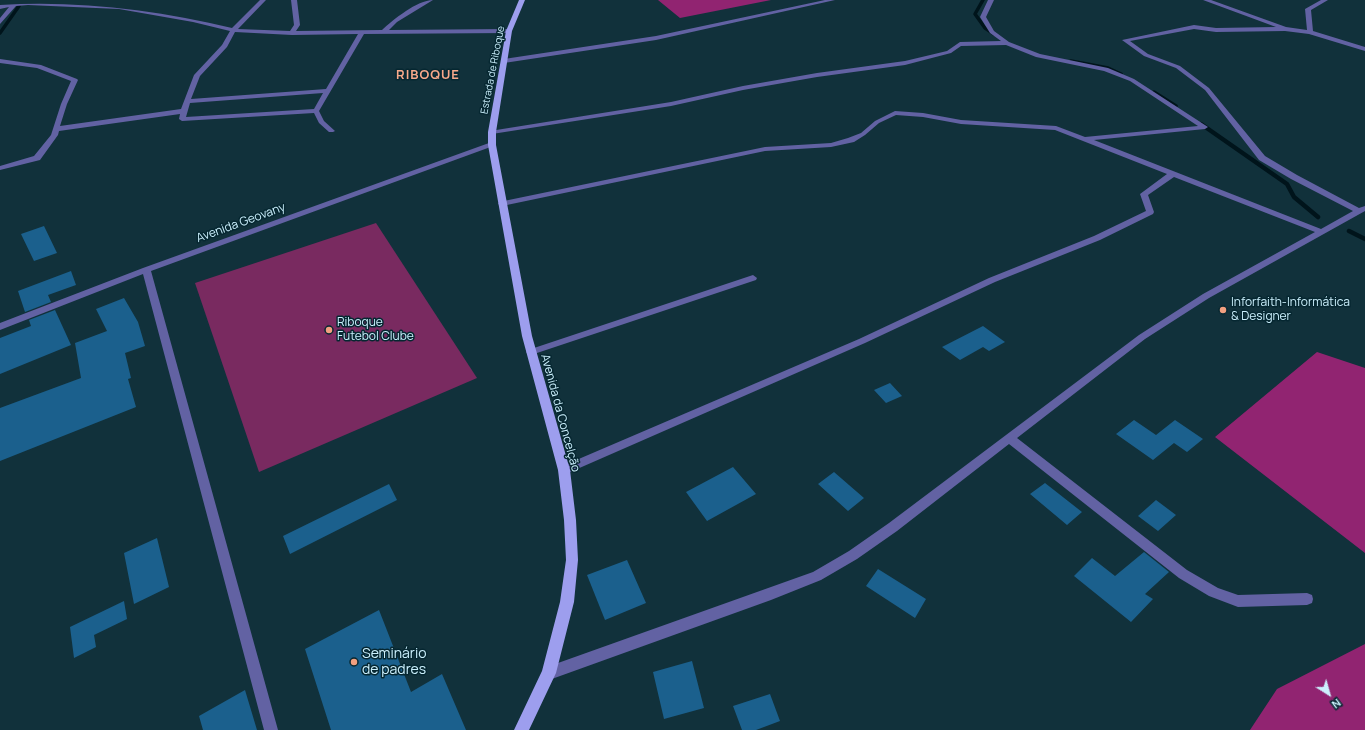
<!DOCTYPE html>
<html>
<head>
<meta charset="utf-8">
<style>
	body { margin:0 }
	#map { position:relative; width:1365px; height:730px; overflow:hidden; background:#11313b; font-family:Manrope,sans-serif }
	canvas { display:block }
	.north { position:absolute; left:1309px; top:674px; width:40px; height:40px; -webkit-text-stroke:3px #062731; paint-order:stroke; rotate:143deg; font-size:11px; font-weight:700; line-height:16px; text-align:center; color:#ccf0fd }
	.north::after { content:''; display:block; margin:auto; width:14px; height:18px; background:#ccf0fd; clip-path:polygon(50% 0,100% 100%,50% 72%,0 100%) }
</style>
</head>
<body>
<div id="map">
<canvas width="1365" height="730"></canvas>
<div class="north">N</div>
</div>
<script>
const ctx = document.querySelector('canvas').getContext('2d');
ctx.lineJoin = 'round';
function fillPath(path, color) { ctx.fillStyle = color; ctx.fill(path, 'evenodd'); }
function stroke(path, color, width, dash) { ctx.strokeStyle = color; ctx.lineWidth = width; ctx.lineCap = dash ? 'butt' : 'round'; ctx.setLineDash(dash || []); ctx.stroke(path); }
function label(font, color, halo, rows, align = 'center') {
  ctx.font = font + ' Manrope,sans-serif'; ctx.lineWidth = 3; ctx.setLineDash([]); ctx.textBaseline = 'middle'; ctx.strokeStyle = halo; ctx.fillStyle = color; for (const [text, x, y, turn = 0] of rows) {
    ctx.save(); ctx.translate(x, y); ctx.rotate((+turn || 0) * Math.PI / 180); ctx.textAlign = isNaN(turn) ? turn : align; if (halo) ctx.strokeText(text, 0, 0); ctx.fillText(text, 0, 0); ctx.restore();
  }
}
fillPath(new Path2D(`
	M 376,223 L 477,378 L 259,472 L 195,283 Z`), '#792a60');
fillPath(new Path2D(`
	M 658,0 L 771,0 L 680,18 Z
	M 1317,352 L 1365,368 L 1365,553 L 1215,437 Z
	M 1365,644 L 1365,730 L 1250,730 L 1277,689 Z`), '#912471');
stroke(new Path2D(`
	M 983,0 L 975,14 L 985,28 L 994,34
	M 0,33 L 19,6
	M 1071,61 L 1108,68 L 1121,74
	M 1154,92 L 1176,106`), '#00141b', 3.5);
stroke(new Path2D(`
	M 1201,124 L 1287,184 L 1294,197 L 1318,217
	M 1349,231 L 1365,239`), '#00141b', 4.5);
fillPath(new Path2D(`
	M 44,226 L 57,253 L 34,261 L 21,234 Z
	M 71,271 L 76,285 L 48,295 L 51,302 L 25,312 L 18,291 Z
	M 124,298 L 138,322 L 145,346 L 125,353 L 131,378 L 128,379 L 136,407 L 0,461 L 0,408 L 81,378 L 75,343 L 107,331 L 96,309 Z
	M 55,310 L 71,345 L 0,374 L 0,338 L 31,326 L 29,320 Z
	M 983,326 L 1005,342 L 989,351 L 983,347 L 960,360 L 942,347 Z
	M 890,383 L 902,396 L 886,403 L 874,390 Z
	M 1134,420 L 1156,435 L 1175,420 L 1203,439 L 1187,452 L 1174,443 L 1153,460 L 1116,434 Z
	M 733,467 L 756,494 L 707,521 L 686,492 Z
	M 834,472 L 864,498 L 848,511 L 818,484 Z
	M 1045,483 L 1082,512 L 1067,525 L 1030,494 Z
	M 389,484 L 397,500 L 290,554 L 283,536 Z
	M 1156,500 L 1176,515 L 1158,531 L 1138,516 Z
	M 157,538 L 169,587 L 134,604 L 124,553 Z
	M 1144,552 L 1169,572 L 1145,594 L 1153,599 L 1131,622 L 1074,576 L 1092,558 L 1115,576 Z
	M 627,560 L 646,603 L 605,620 L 587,575 Z
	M 878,569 L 926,599 L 915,618 L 866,586 Z
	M 124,601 L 127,619 L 94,635 L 96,647 L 74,658 L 70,627 Z
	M 379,610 L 411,692 L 442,674 L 466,730 L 331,730 L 305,649 Z
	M 692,661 L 704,708 L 664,719 L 653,672 Z
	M 245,690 L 257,730 L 203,730 L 199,716 Z
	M 770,694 L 780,721 L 756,730 L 742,730 L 733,706 Z`), '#1b608d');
fillPath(new Path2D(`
	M 260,0 L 266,0 L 238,29 L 290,31 L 294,25 L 291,0 L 297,0 L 300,25 L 296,31 L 382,30 C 393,20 417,0 433,0 L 397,22 L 389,30 L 509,29 L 512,31 L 509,33 L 364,34 L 319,111 L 324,121 L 335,131 L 333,132 L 329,132 L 319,123 L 314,113 L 182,121 L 179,119 L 180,114 L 59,131 L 58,135 L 40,160 L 0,170 L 0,166 L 34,156 L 51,135 L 61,104 L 71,81 L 37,68 L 0,63 L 0,59 L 41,65 L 77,79 L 78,80 L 67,104 L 60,126 L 181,109 L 194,75 L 222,45 L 230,31 L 193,22 L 119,9 L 28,5 L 16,6 L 0,24 L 0,18 L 9,7 L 0,9 L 0,5 C 75,0 158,10 232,28 ZM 235,32 L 292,35 L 358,34 L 326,89 L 191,99 L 200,76 L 227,47 ZM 323,93 L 314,109 L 186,117 L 190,103 Z
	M 825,0 L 835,0 L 656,40 L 504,63 L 501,61 L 504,59 L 656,36 Z
	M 988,0 L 994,0 L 986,17 L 994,31 L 1009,42 L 1040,54 L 1108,68 L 1134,79 L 1208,127 L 1205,129 L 1094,140 L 1321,229 L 1353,211 L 1291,179 L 1259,160 L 1205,90 L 1176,68 L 1144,56 L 1122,40 L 1194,25 L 1216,28 L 1276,27 L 1203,0 L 1211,0 L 1286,27 L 1307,30 L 1305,9 L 1321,0 L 1328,0 L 1311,10 L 1313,31 L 1365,47 L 1365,51 L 1309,34 L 1285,31 L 1216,32 L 1194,29 L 1130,41 L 1148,54 L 1180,66 L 1209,88 L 1265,156 L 1297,175 L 1359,208 L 1365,206 L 1365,211 L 1209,298 L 1145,339 L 1017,438 L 1187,570 L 1218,588 L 1238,595 L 1307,593 L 1312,595 L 1313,599 L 1312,603 L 1307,605 L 1238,607 L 1209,596 L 1179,578 L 1009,444 L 897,531 L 857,559 L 821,580 L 771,600 L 549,680 L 544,678 L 542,673 L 544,668 L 813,572 L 849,551 L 889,523 L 1139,335 L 1203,294 L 1315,232 L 1174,177 L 1148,195 L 1154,212 L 1153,214 L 1100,240 L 995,282 L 865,343 L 568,473 L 564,475 L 560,473 L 558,470 L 560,467 L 859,339 L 989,278 L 1094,236 L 1146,211 L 1140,194 L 1167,174 L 1055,130 L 961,124 L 923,117 L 896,115 L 879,123 L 865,135 L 854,142 L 831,147 L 765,151 L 502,206 L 498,204 L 499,202 L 765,147 L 831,143 L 848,138 L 861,133 L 875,121 L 895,111 L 923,113 L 961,120 L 1056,126 L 1085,137 L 1198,126 L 1130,81 L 1104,71 L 1036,57 L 1006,45 L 961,46 L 951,53 L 905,65 L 817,77 L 743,90 L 671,106 L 492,134 L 490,133 L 490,131 L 671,102 L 743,86 L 817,73 L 905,61 L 947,51 L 960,42 L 1001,41 L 990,33 L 980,17 Z
	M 489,143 L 492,143 L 496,145 L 151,271 L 278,730 L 264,730 L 143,274 L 0,330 L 0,323 L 143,268 Z
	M 753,275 L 757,278 L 756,280 L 534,354 L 528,354 L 526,352 L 528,350 Z`), '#6262a3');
fillPath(new Path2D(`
	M 519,0 L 525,0 L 512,31 L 496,132 L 496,145 L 532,336 L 570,470 L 576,520 L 578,560 L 574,602 L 556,673 L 529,730 L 514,730 L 542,671 L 560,602 L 566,560 L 564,520 L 558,470 L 522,336 L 488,145 L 488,132 L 506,31 Z`), '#9d9eee');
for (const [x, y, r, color] of [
	[1223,310,4,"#f2a080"],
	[329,330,4,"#f2a080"],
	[354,662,4,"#f2a080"]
]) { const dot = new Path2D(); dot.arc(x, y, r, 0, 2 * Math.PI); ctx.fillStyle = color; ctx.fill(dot); stroke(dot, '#062731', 1.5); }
label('10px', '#ccf0fd', '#062731', [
	["Estrada de Riboque",493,70,-79]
]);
label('12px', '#ccf0fd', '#062731', [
	["Avenida Geovany",241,223,-20],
	["Avenida da Concelção",560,413,75]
]);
label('12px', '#ccf0fd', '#062731', [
	["Inforfaith-Informática",1231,303],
	["& Designer",1231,317],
	["Riboque",337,323],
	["Futebol Clube",337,337]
], 'left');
ctx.letterSpacing = '1px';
label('bold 13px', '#f6a98b', '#062731', [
	["RIBOQUE",428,75]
]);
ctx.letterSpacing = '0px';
label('14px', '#ccf0fd', '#062731', [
	["Seminário",362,654],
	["de padres",362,670]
], 'left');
</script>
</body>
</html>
